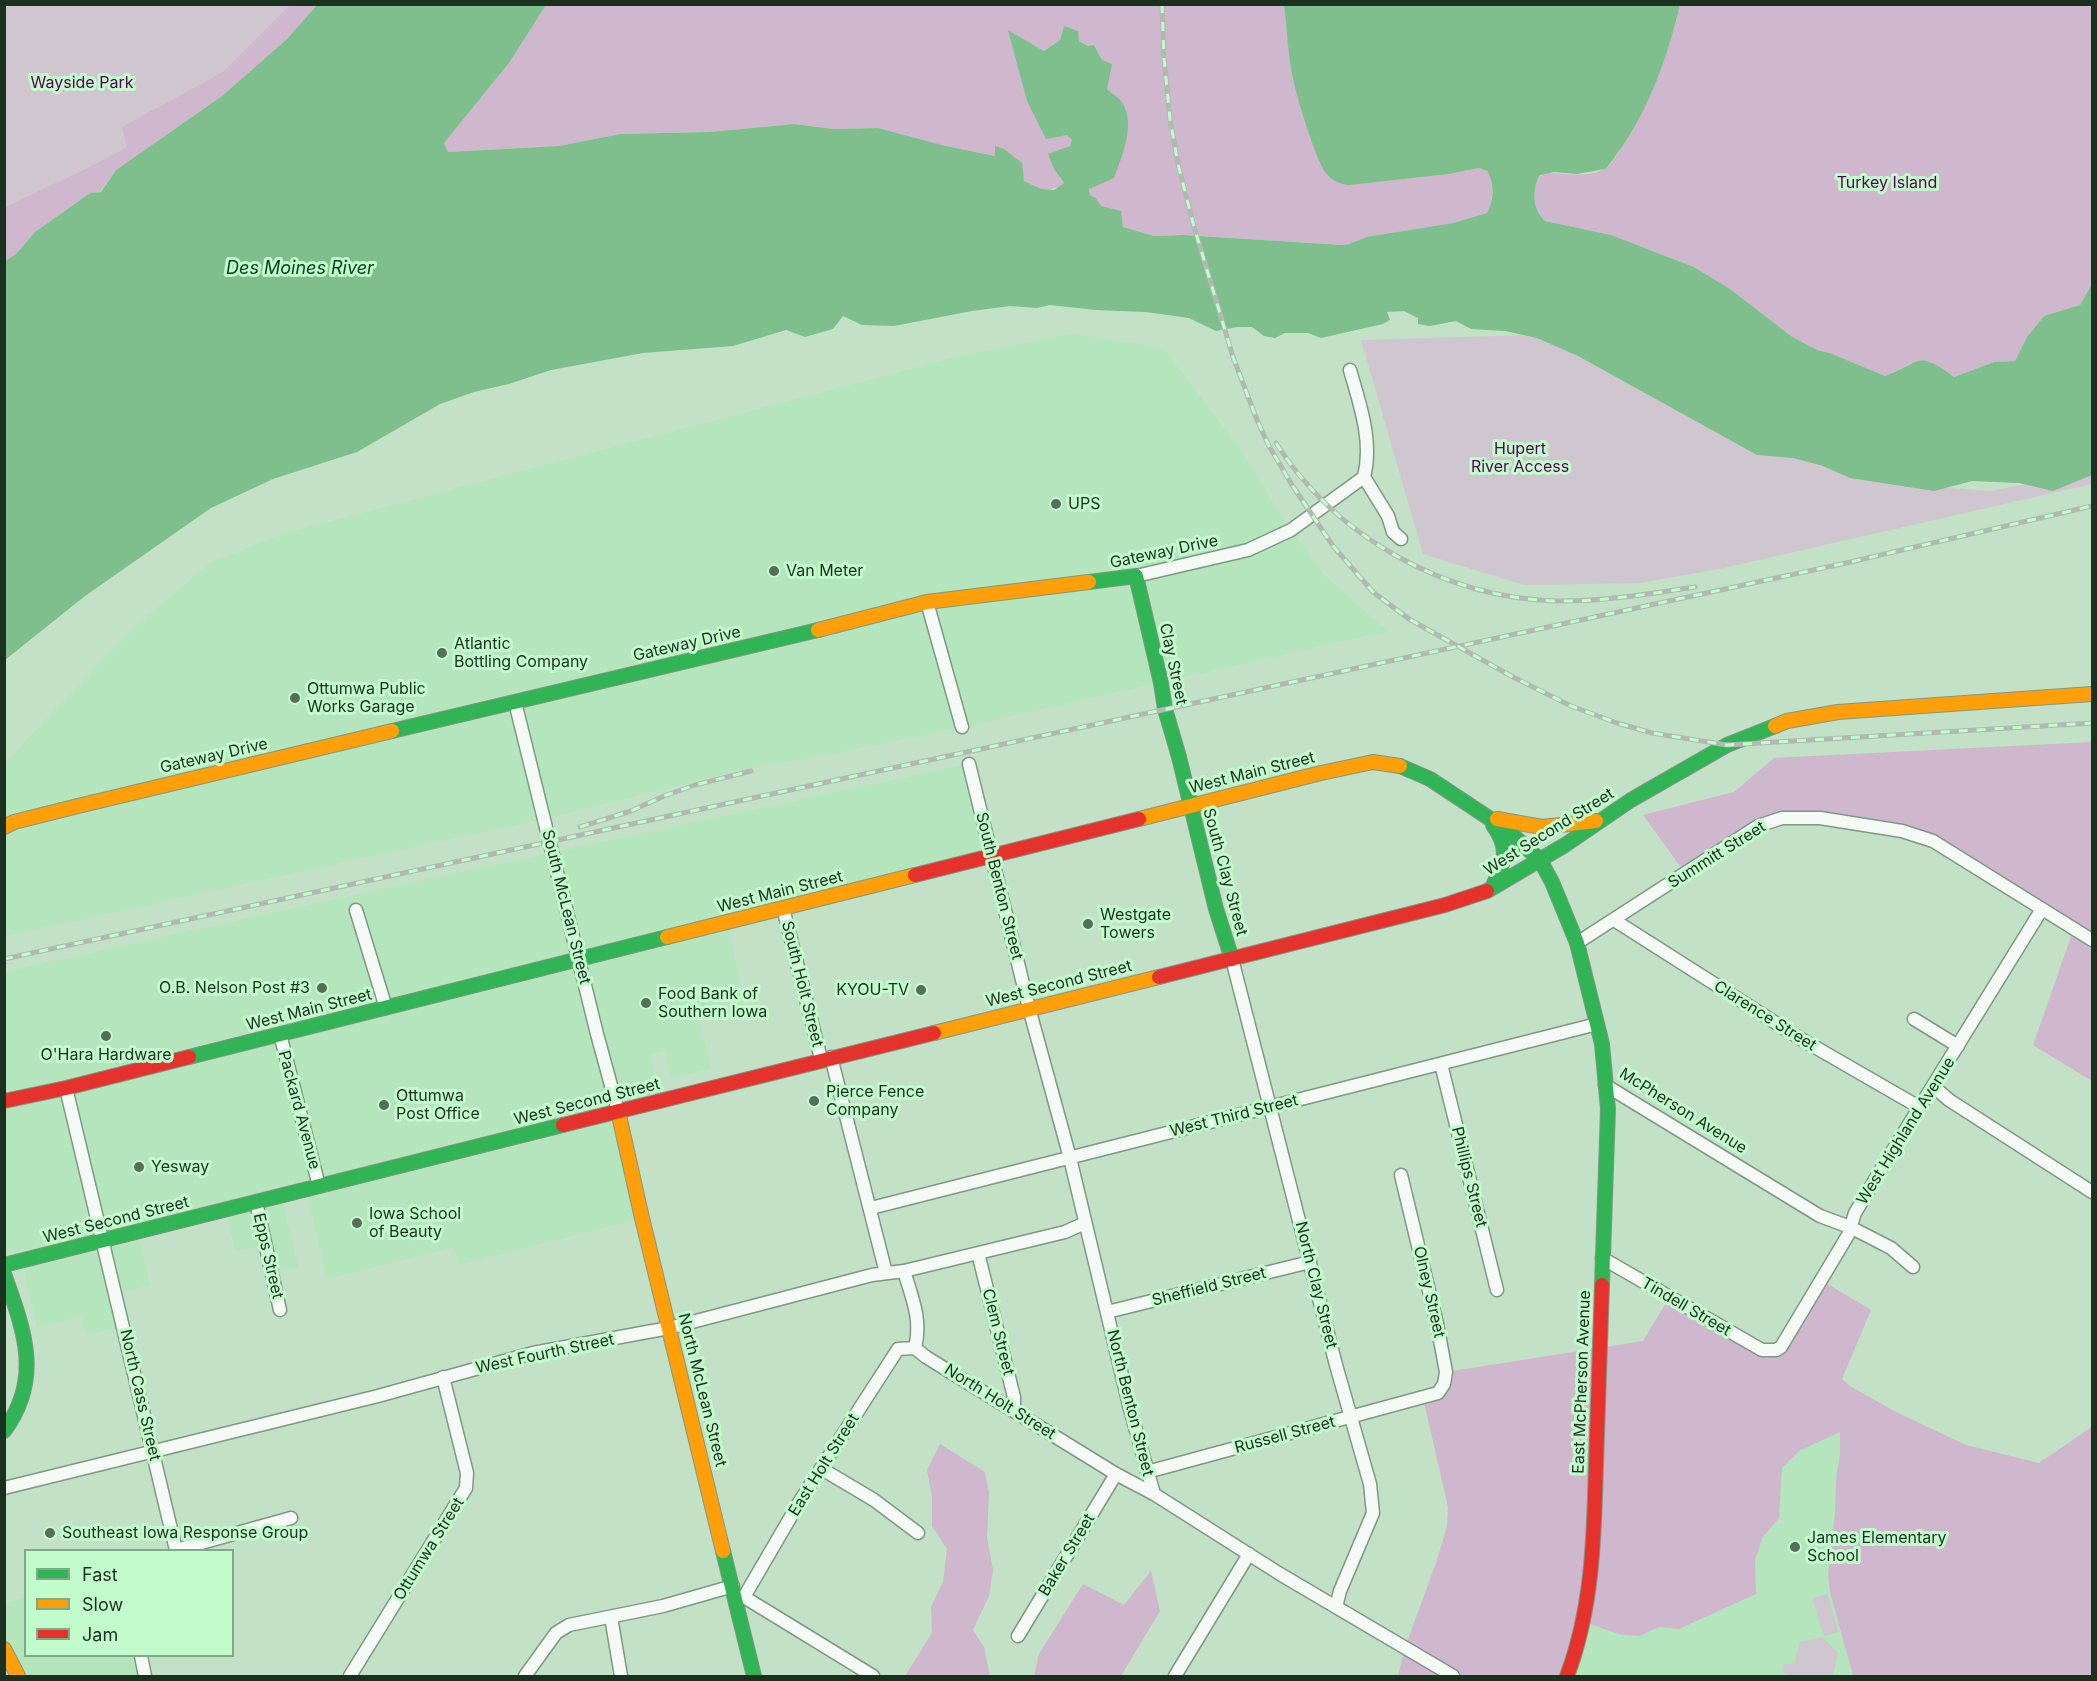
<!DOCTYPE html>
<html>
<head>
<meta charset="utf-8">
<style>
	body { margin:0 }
	#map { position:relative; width:2097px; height:1681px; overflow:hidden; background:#c2e1c7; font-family:Inter,sans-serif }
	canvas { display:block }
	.frame { position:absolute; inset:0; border:6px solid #1b3120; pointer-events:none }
	.legend { position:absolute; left:24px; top:1549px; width:210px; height:108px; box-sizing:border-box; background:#c2fbcc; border:2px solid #7faa87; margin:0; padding:8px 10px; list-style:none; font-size:18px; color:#1b3120 }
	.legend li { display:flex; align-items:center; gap:12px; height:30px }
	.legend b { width:30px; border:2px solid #7faa87 }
</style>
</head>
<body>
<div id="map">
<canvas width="2097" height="1681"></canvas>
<div class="frame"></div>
<ul class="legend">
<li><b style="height:8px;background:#30b455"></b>Fast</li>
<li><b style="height:8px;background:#ff9f0a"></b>Slow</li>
<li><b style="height:8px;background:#e5322d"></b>Jam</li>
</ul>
</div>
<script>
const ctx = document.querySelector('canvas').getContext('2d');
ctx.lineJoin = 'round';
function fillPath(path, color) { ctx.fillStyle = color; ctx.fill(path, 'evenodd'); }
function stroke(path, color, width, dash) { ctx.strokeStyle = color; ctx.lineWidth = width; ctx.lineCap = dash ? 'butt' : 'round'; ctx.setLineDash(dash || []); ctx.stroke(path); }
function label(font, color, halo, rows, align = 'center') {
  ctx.font = font + ' Inter,sans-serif'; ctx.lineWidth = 6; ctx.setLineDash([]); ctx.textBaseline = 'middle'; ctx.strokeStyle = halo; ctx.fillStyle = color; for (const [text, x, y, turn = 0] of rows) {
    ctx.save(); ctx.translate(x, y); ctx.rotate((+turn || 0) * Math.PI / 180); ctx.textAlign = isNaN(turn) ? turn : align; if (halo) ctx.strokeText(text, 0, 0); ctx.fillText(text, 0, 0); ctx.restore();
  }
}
fillPath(new Path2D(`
	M 1070,334 L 1163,348 L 1241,450 L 1283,519 L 1325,576 L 1388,631 L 962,727 L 815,757 L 753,767 L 556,816 L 5,936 L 4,764 L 90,673 L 144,619 L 210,563 L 282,534 L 957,357 Z
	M 969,764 L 991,855 L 727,922 L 743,996 L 696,1009 L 711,1068 L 672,1078 L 665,1050 L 650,1055 L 658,1089 L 662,1100 L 618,1111 L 642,1218 L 459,1265 L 454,1247 L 327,1279 L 306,1190 L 281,1196 L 298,1267 L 275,1272 L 268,1244 L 235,1252 L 226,1210 L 137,1231 L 150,1285 L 116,1293 L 124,1326 L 86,1335 L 81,1316 L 37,1327 L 22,1261 L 5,1265 L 5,972 L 340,898 Z
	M 1840,1431 L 1840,1454 L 1836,1479 L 1835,1512 L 1828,1575 L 1830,1592 L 1853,1676 L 1567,1676 L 1584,1622 L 1640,1636 L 1659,1627 L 1679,1629 L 1756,1594 L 1755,1560 L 1763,1537 L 1779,1518 L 1782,1468 L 1799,1451 Z
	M 25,1597 L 26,1656 L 141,1656 L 145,1676 L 5,1676 L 5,1603 Z`), '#b4e5bd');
fillPath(new Path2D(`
	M 4,5 L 317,5 L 222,96 L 85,169 L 5,207 Z
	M 1532,335 L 1902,484 L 1990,491 L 2092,472 L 2092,484 L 1724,568 L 1641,583 L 1524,585 L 1423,554 L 1361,340 Z
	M 1827,1594 L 1839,1632 L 1824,1636 L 1812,1598 Z
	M 1822,1637 L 1838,1653 L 1833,1676 L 1787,1676 L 1782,1671 L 1784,1664 L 1794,1664 L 1800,1642 Z`), '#d0c6cf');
fillPath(new Path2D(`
	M 1284,4 L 1293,80 L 1350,185 L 1449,174 L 1479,168 L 1484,169 L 1489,174 L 1493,185 L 1491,204 L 1487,213 L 1453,223 L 1366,237 L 1349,244 L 1342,245 L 1183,235 L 1154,236 L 1123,227 L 1101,206 L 1096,198 L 1090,195 L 1089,189 L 1121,101 L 1107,89 L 1102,60 L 1094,45 L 1089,46 L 1079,41 L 1064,26 L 1060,40 L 1044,51 L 1009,31 L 1018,62 L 1067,135 L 1073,139 L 1070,146 L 1054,169 L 1064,183 C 1034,205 1012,167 995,147 L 996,156 L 946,146 L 878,128 L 834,129 L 794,124 L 709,132 L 620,134 L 559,146 L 448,152 L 444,143 L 509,63 L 546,5 Z
	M 290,5 L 317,5 L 287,39 L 222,96 L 116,170 L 100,192 L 90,193 L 35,232 L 16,254 L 5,261 L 5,207 L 85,169 L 127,147 L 122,127 L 223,72 Z
	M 1680,5 L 2092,5 L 2092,284 L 2080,305 L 2044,316 L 2027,337 L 2015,361 L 1994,362 L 1954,377 C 1918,349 1920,362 1885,376 L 1830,353 L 1817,350 L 1791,336 L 1730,289 L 1694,267 L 1611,235 L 1545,221 C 1533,210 1529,183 1544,173 C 1563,172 1591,180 1607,167 C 1613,163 1617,154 1621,148 C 1650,105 1668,55 1680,5 Z
	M 2092,742 L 2092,1081 L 2033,1045 L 2074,928 L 1933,841 L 1782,818 L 1685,873 L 1643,815 L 1734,792 L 1774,758 Z
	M 1821,1280 L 1871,1310 L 1842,1379 L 1850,1386 L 1896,1412 L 1966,1445 L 2039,1463 L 2090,1428 L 2092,1423 L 2092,1676 L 1853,1676 L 1830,1592 L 1828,1575 L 1835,1512 L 1836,1479 L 1840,1454 L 1840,1432 L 1799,1451 L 1782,1468 L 1779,1518 L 1763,1537 L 1755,1560 L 1756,1594 L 1679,1629 L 1659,1627 L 1640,1636 L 1622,1635 L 1584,1622 L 1567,1676 L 1398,1676 L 1405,1648 L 1437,1560 L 1447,1526 L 1448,1507 L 1423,1398 L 1438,1393 L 1446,1372 L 1643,1341 L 1669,1298 L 1776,1350 Z
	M 940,1444 L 985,1472 L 989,1493 L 987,1537 L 993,1570 L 989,1596 L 973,1630 L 984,1647 L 990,1676 L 905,1676 L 932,1633 L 931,1607 L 943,1582 L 947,1549 L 932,1526 L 932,1498 L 927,1470 Z
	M 1151,1571 L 1160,1611 L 1121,1676 L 1034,1676 L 1039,1654 L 1083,1584 L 1124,1605 Z`), '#cfb7cd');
fillPath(new Path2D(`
	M 317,5 L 546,5 L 509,63 L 444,143 L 448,152 L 559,146 L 620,134 L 709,132 L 794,124 L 834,129 L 878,128 L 946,146 L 995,156 L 995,146 L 1004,149 L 1022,163 L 1024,181 L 1041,189 L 1054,190 L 1064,183 L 1054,169 L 1048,154 L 1070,146 L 1072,140 L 1067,135 L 1046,139 L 1027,101 L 1008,30 L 1044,51 L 1060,40 L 1064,26 L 1078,31 L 1079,41 L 1088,46 L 1094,45 L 1102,60 L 1112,64 L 1107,89 C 1111,93 1118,97 1121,101 C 1137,122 1122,156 1114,178 L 1089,189 L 1090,195 L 1096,198 L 1101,206 L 1121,211 L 1123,227 L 1154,236 L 1183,235 L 1342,245 L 1349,244 L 1366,237 L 1453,223 L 1487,213 C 1494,200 1495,184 1487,171 L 1479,168 L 1449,174 L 1350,185 C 1341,185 1331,180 1325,172 C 1315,157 1297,98 1293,79 C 1288,55 1287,29 1284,5 L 1680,5 C 1668,55 1651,104 1622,147 C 1616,154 1612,163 1605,169 L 1577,174 L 1554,172 L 1540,175 C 1531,189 1533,210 1545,221 L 1611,235 L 1694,267 L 1730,289 L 1791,336 L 1817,350 L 1830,353 L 1885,376 C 1922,362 1917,349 1954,377 L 1994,362 L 2015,361 L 2027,337 L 2044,316 L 2080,305 L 2092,284 L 2092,475 L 2053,491 L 2019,483 L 1972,481 L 1934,491 L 1850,478 L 1823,466 L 1793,458 L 1757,455 L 1578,356 L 1537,338 L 1505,331 L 1471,329 L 1456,321 L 1430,326 L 1418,324 L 1418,318 L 1404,311 L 1387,312 L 1390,320 L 1383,324 L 1321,338 L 1308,333 L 1285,333 L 1275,338 L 1264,336 L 1252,327 L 1237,327 L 1216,331 L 1189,318 L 1146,312 L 1096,310 L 1050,305 L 1037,308 L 1010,306 L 972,311 L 894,326 L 862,325 L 843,316 L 833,329 L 805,337 L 786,330 L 733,346 L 643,353 L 551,370 L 509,384 L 474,392 L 440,404 L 357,452 L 273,479 L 211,508 L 85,596 L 5,660 L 5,261 L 16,254 L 35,232 L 90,193 L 101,192 L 116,170 L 222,96 L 287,39 Z`), '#7fbf8e');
const street = new Path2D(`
	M 1350,370 C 1360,405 1373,441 1364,477
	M 1364,477 L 1388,516 L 1393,532 L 1401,539
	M 1136,576 L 1248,550 L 1291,530 L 1364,477
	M 927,602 L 962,727
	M 515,702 L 597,1034 L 618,1111
	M 969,764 L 1029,1008 L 1070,1158 L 1130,1409 L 1154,1494 L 1280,1574 L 1453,1676
	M 783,908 L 821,1059
	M 356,910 L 386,1008
	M 1614,920 L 1801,1039 L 1919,1107
	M 1577,943 L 1758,826 L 1782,818 L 1820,818 L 1902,831 L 1933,841 L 2092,940
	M 1232,959 L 1336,1365 L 1370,1484 L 1373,1513 L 1340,1591 L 1336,1607
	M 1914,1019 L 1958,1046
	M 280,1034 L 319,1186
	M 831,1057 L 886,1273
	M 1441,1064 L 1497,1290
	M 1605,1085 L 1820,1216 L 1850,1227 L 1891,1248 L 1913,1267
	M 1933,1086 L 1949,1100 L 2092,1192
	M 66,1088 L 176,1550
	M 256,1202 L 280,1310
	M 871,1208 L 1597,1024
	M 978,1253 L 1014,1397 L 1014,1411
	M 1602,1258 L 1762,1350 L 1776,1350 L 1781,1347 L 1848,1235 L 1855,1213 L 1882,1168 L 2042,909
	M 904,1271 C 912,1298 922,1319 915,1348
	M 1107,1312 L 1310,1262
	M 915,1348 L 926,1357 L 1116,1474 L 1154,1494
	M 822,1469 L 874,1500 L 918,1533
	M 1147,1472 L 1438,1393 L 1444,1384 L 1446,1372 L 1437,1324 L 1401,1175
	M 4,1488 L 378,1396 L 533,1353 L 669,1328 L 872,1275 L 904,1271 L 1065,1232 L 1085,1223
	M 176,1550 L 291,1518
	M 744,1597 L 800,1501 L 898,1349 L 915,1348
	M 744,1597 L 873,1676
	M 611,1617 L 621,1676
	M 1018,1636 L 1116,1474
	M 141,1656 L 145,1676
	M 350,1676 L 466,1488 L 467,1473 L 443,1377
	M 525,1676 L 556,1633 L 569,1625 L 663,1606 L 733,1586
	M 1175,1676 L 1249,1554`);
const fast = new Path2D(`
	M 1089,582 L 1136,576 L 1161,683 L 1165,709 L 1179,757 L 1216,909 L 1232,959
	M 392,731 L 818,630
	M 1400,766 L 1430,779 L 1507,830 L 1540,860 L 1552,882 L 1577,943 L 1602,1044 L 1608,1109 L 1602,1285
	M 1492,888 C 1504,862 1511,850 1493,825
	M 1487,891 L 1565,845 L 1631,800 L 1727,745 L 1775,726
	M 189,1057 L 667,937
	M 4,1265 L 563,1125
	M 4,1274 C 24,1330 43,1378 4,1431
	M 723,1551 L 754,1676`);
const slow = new Path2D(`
	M 818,630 L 927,602 L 1089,582
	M 1775,726 L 1787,721 L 1838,712 L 2092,694
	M 1139,819 L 1321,773 L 1373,762 L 1400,766
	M 1497,819 L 1542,827 L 1596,821
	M 4,827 L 14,822 L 78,806 L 392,731
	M 667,937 L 915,875
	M 934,1033 L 1159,977
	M 618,1111 L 642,1218 L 723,1551
	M 4,1649 L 18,1676`);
const jam = new Path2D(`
	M 915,875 L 1139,819
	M 1159,977 L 1445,905 L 1487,891
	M 4,1101 L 66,1088 L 189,1057
	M 563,1125 L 934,1033
	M 1567,1676 C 1593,1607 1594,1536 1596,1464 C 1598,1404 1600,1344 1602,1285`);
stroke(street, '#7f9884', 15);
stroke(fast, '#7f9884', 16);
stroke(slow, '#7f9884', 16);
stroke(jam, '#7f9884', 16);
stroke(street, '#f6faf7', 12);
stroke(fast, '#30b455', 14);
stroke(slow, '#ff9f0a', 14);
stroke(jam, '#e5322d', 14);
const rail = new Path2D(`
	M 1162,4 L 1164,58 L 1170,119 L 1178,164 L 1193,223 L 1233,357 L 1257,420 L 1269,446 L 1292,485 L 1333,546 L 1373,592 L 1409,619 L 1511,676 L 1571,706 L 1617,723 L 1652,733 L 1727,745 L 2092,723
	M 1276,443 C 1336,537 1443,597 1555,601 C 1601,602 1649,594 1695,587
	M 580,827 L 631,811 L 664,796 L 695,785 L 751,771
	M 4,959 L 1846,563 L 2092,506`);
stroke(rail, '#b1b9b3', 5);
stroke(rail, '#c2fbcc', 3, [9]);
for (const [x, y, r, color] of [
	[1056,504,6,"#556f5a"],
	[774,571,6,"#556f5a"],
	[442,653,6,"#556f5a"],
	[295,698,6,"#556f5a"],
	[1088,924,6,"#556f5a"],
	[322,988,6,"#556f5a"],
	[921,990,6,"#556f5a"],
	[646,1003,6,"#556f5a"],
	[106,1036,6,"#556f5a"],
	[814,1101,6,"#556f5a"],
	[384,1105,6,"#556f5a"],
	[139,1167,6,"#556f5a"],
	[357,1223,6,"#556f5a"],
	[50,1533,6,"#556f5a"],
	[1795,1547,6,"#556f5a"]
]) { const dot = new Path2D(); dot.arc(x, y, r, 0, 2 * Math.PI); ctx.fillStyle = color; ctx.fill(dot); stroke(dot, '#c2fbcc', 2); }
label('16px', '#570054', '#c2fbcc', [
	["Wayside Park",82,83],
	["Turkey Island",1887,183],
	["Hupert",1520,449],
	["River Access",1520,467]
]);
label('16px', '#1b3120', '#c2fbcc', [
	["UPS",1068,504],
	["Van Meter",786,571],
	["Atlantic",454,644],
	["Bottling Company",454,662],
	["Ottumwa Public",307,689],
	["Works Garage",307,707],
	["Westgate",1100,915],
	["Towers",1100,933],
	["O.B. Nelson Post #3",310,988,"right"],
	["KYOU-TV",909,990,"right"],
	["Food Bank of",658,994],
	["Southern Iowa",658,1012],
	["O'Hara Hardware",106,1055,"center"],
	["Pierce Fence",826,1092],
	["Company",826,1110],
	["Ottumwa",396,1096],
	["Post Office",396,1114],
	["Yesway",151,1167],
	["Iowa School",369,1214],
	["of Beauty",369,1232],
	["Southeast Iowa Response Group",62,1533],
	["James Elementary",1807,1538],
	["School",1807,1556]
], 'left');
label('16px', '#1b3120', '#c2fbcc', [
	["Gateway Drive",1164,552,-12],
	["Gateway Drive",687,644,-13],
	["Clay Street",1173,664,78],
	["Gateway Drive",214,756,-13],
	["West Main Street",1252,773,-14],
	["West Second Street",1549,832,-32],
	["Summitt Street",1717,855,-32],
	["South Clay Street",1225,872,75],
	["South Benton Street",999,886,76],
	["West Main Street",780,892,-14],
	["South McLean Street",566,907,76],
	["South Holt Street",802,984,76],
	["West Second Street",1059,984,-14],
	["West Main Street",309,1010,-14],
	["Clarence Street",1765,1016,32],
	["West Second Street",587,1102,-14],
	["Packard Avenue",299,1110,75],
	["McPherson Avenue",1683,1111,32],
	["West Third Street",1234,1116,-14],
	["West Highland Avenue",1906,1131,-58],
	["Phillips Street",1469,1177,76],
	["West Second Street",116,1220,-14],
	["Epps Street",268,1256,77],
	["North Clay Street",1316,1285,76],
	["Sheffield Street",1209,1287,-14],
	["Olney Street",1429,1292,77],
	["Tindell Street",1686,1307,30],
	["Clem Street",998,1332,76],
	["West Fourth Street",545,1354,-12],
	["East McPherson Avenue",1582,1382,-88],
	["North McLean Street",702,1390,76],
	["North Cass Street",140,1395,77],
	["North Holt Street",1000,1402,32],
	["North Benton Street",1130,1403,76],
	["Russell Street",1285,1435,-15],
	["East Holt Street",824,1465,-58],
	["Ottumwa Street",429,1549,-58],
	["Baker Street",1067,1555,-59]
]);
label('italic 18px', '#08451e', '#c2fbcc', [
	["Des Moines River",300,269]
]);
</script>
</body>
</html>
